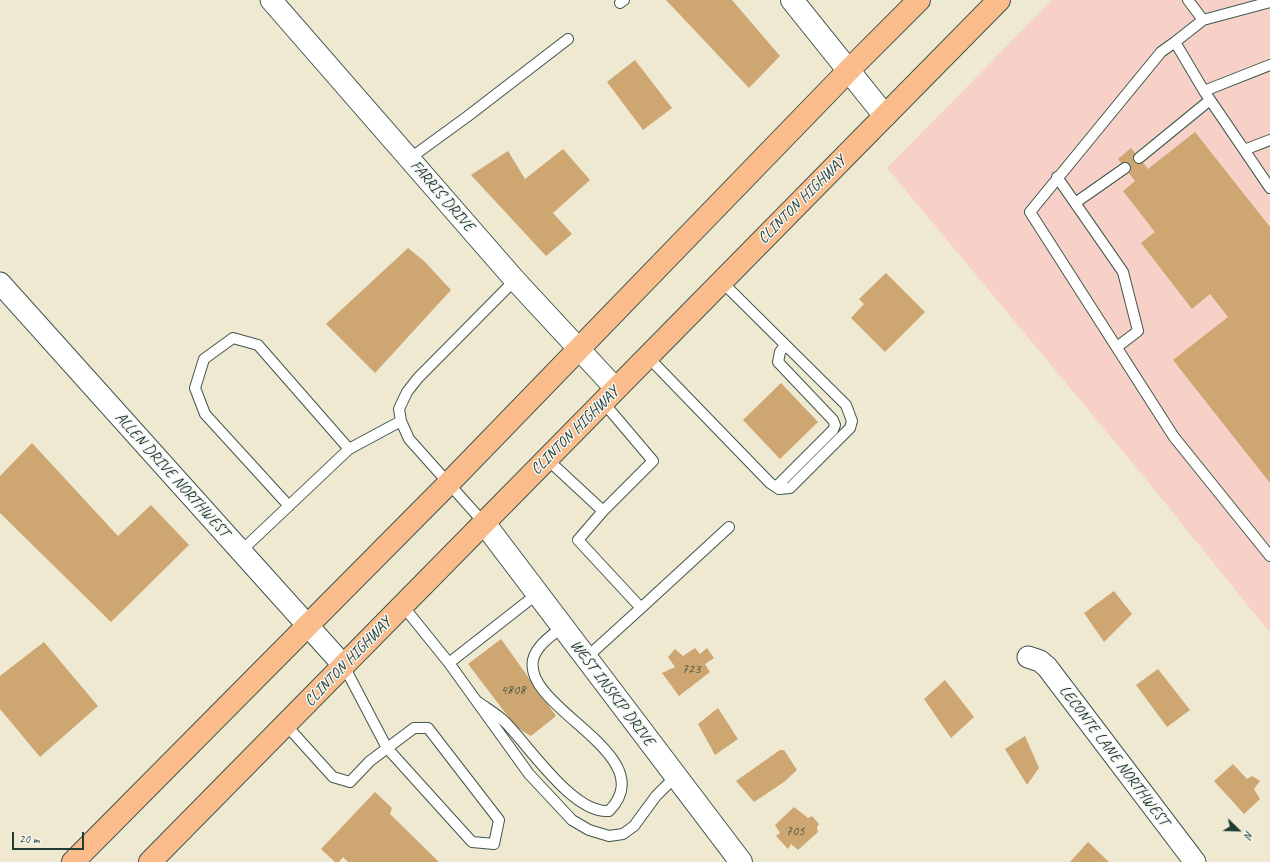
<!DOCTYPE html>
<html>
<head>
<meta charset="utf-8">
<style>
	body { margin:0 }
	#map { position:relative; width:1270px; height:862px; overflow:hidden; background:#efe9d2; font-family:Caveat,sans-serif }
	canvas { display:block }
	.north { position:absolute; left:1218px; top:810px; width:40px; height:40px; -webkit-text-stroke:3px #f6f6f2; paint-order:stroke; rotate:113deg; font-size:11px; font-weight:700; line-height:16px; text-align:center; color:#1f3d34 }
	.north::after { content:''; display:block; margin:auto; width:14px; height:18px; background:#1f3d34; clip-path:polygon(50% 0,100% 100%,50% 72%,0 100%) }
	.scale { position:absolute; left:12px; top:832px; width:72px; height:18px; box-sizing:border-box; border:2px solid #1f3d34; border-top:0; padding-left:5px; font-size:12px; line-height:14px; white-space:nowrap; color:#1f3d34; -webkit-text-stroke:3px #f6f6f2; paint-order:stroke }
</style>
</head>
<body>
<div id="map">
<canvas width="1270" height="862"></canvas>
<div class="north">N</div>
<div class="scale">20 m</div>
</div>
<script>
const ctx = document.querySelector('canvas').getContext('2d');
ctx.lineJoin = 'round';
function fillPath(path, color) { ctx.fillStyle = color; ctx.fill(path, 'evenodd'); }
function stroke(path, color, width, dash) { ctx.strokeStyle = color; ctx.lineWidth = width; ctx.lineCap = dash ? 'butt' : 'round'; ctx.setLineDash(dash || []); ctx.stroke(path); }
function label(font, color, halo, rows, align = 'center') {
  ctx.font = font + ' Caveat,sans-serif'; ctx.lineWidth = 3; ctx.setLineDash([]); ctx.textBaseline = 'middle'; ctx.strokeStyle = halo; ctx.fillStyle = color; for (const [text, x, y, turn = 0] of rows) {
    ctx.save(); ctx.translate(x, y); ctx.rotate((+turn || 0) * Math.PI / 180); ctx.textAlign = isNaN(turn) ? turn : align; if (halo) ctx.strokeText(text, 0, 0); ctx.fillText(text, 0, 0); ctx.restore();
  }
}
fillPath(new Path2D(`
	M 1052,0 L 1270,0 L 1270,633 L 1145,478 L 887,168 Z`), '#f7d1c7');
fillPath(new Path2D(`
	M 666,0 L 732,0 L 780,56 L 749,88 Z
	M 635,60 L 672,108 L 643,130 L 607,82 Z
	M 1195,132 L 1270,227 L 1270,483 L 1173,360 L 1228,317 L 1210,294 L 1192,309 L 1141,243 L 1155,232 L 1123,191 L 1135,181 L 1118,159 L 1131,148 L 1148,169 Z
	M 563,149 L 590,180 L 553,213 L 572,234 L 546,256 L 471,175 L 508,151 L 525,179 Z
	M 408,248 L 424,261 L 451,290 L 375,373 L 326,324 Z
	M 886,273 L 925,312 L 885,352 L 851,318 L 864,304 L 859,299 Z
	M 781,383 L 818,422 L 780,459 L 743,420 Z
	M 32,443 L 118,536 L 151,505 L 189,545 L 111,622 L 0,513 L 0,476 Z
	M 1114,591 L 1132,614 L 1104,642 L 1084,613 Z
	M 501,639 L 556,716 L 531,736 L 517,728 L 468,664 Z
	M 44,642 L 98,706 L 40,757 L 0,709 L 0,676 Z
	M 695,648 L 700,654 L 707,648 L 714,658 L 705,664 L 710,672 L 679,696 L 662,673 L 675,667 L 668,657 L 675,649 L 683,656 Z
	M 1158,669 L 1190,710 L 1167,727 L 1136,685 Z
	M 945,680 L 974,717 L 951,738 L 924,699 Z
	M 718,708 L 738,739 L 715,755 L 698,724 Z
	M 1025,736 L 1039,768 L 1027,785 L 1005,749 Z
	M 780,750 L 784,750 L 797,770 L 784,782 L 754,802 L 736,781 Z
	M 1233,764 L 1247,779 L 1252,776 L 1260,781 L 1254,789 L 1260,799 L 1244,814 L 1214,781 Z
	M 375,792 L 392,808 L 390,814 L 439,862 L 348,862 L 343,857 L 339,862 L 335,862 L 321,849 Z
	M 794,807 L 808,818 L 812,816 L 819,824 L 817,827 L 818,832 L 798,850 L 791,844 L 788,849 L 776,836 L 780,833 L 775,825 Z
	M 1088,842 L 1109,862 L 1070,862 Z`), '#cda672');
const service = new Path2D(`
	M 1188,0 L 1203,20
	M 620,3 L 624,0
	M 1175,42 L 1203,20 L 1270,2
	M 1204,91 L 1270,65
	M 1244,150 L 1270,140
	M 1139,158 L 1210,100
	M 409,159 L 468,116 L 568,39
	M 1057,177 L 1123,272 L 1138,331 L 1117,347
	M 1270,188 L 1204,91 L 1175,42 L 1161,52 L 1030,212 L 1174,437 L 1270,556
	M 1075,203 L 1125,168
	M 648,357 L 770,483 L 779,489 L 790,488 L 850,428 L 852,421 L 846,405 L 722,282
	M 547,459 L 603,511 L 653,461 L 603,402
	M 776,487 L 833,430 L 835,425 L 833,420 L 778,362 L 780,352 L 785,345
	M 289,506 L 205,414 L 195,388 L 204,359 L 233,338 L 258,345 L 349,449
	M 484,523 L 409,439 L 401,421 L 399,409 L 407,392 L 418,378 L 515,280
	M 240,552 L 349,449 L 401,421
	M 403,606 L 449,663 L 529,774 L 572,820 L 589,830 L 609,836 L 623,834 L 634,826 L 656,796 L 676,776
	M 641,608 L 729,527
	M 586,658 L 641,608 L 578,540 L 603,511
	M 449,663 L 537,594
	M 478,702 C 486,708 497,714 505,722 C 529,746 573,814 609,811 C 664,755 523,709 533,660 C 536,646 551,636 562,627
	M 286,725 L 333,777 L 350,782 L 370,761 L 414,728 L 428,728 L 499,820 L 494,844 L 472,842 L 387,748 L 344,666`);
const minor = new Path2D(`
	M 271,0 L 515,280 L 616,389
	M 0,283 L 344,666
	M 1028,657 L 1040,661 L 1047,667 L 1195,862`);
const tertiary = new Path2D(`
	M 792,0 L 885,116
	M 484,523 L 741,862`);
const trunk = new Path2D(`
	M 73,862 L 448,484 L 849,70 L 919,0
	M 150,862 L 999,0`);
stroke(service, '#3e574c', 12);
stroke(minor, '#3e574c', 23);
stroke(tertiary, '#3e574c', 24);
stroke(trunk, '#3e574c', 24);
stroke(service, '#fff', 10);
stroke(minor, '#fff', 21);
stroke(tertiary, '#fff', 22);
stroke(trunk, '#f9bc8a', 22);
label('14px', '#4a5744', null, [
	["723",691,669],
	["4808",513,690],
	["705",795,831]
]);
label('16px', '#1f3d34', '#f6f6f2', [
	["FARRIS DRIVE",442,196,49],
	["CLINTON HIGHWAY",802,200,-45],
	["CLINTON HIGHWAY",575,431,-45],
	["ALLEN DRIVE NORTHWEST",172,475,48],
	["CLINTON HIGHWAY",348,662,-46],
	["WEST INSKIP DRIVE",612,693,53],
	["LECONTE LANE NORTHWEST",1114,756,53]
]);
</script>
</body>
</html>
